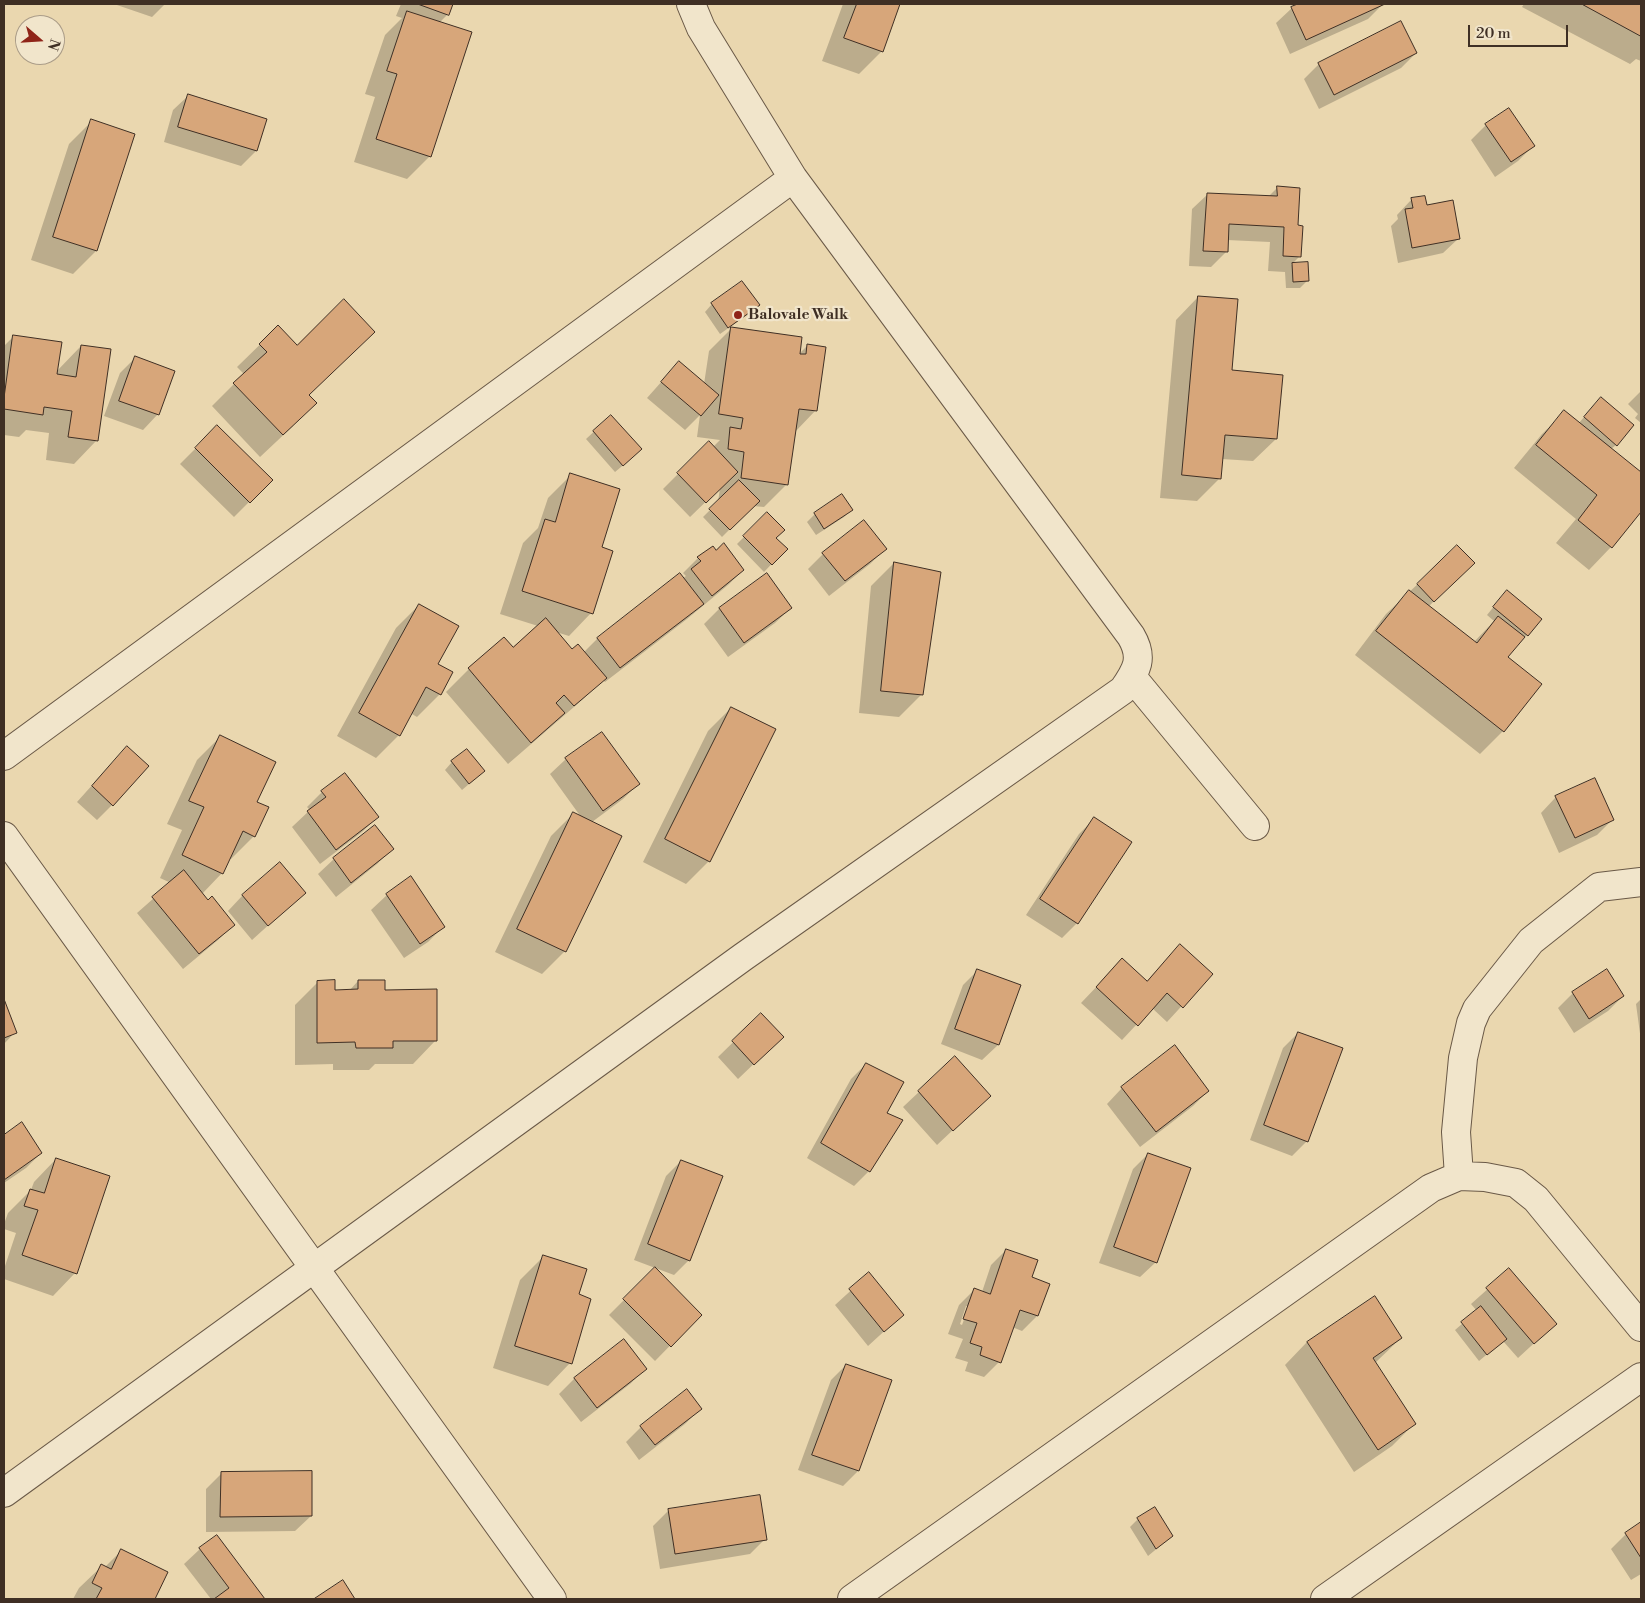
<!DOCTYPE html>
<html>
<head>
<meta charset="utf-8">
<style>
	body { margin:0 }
	#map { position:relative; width:1645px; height:1603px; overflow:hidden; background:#ead7af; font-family:"Libre Bodoni",serif }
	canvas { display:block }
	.frame { position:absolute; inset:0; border:5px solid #3f2f24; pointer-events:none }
	.north { position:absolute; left:15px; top:15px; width:50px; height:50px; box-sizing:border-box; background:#f1e5cb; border:1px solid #aa9c88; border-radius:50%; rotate:109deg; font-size:14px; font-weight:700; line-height:20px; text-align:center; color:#3f2f24 }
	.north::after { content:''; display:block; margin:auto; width:18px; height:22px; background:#8f2418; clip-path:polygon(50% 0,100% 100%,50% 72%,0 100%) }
	.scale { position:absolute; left:1468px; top:25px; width:100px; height:22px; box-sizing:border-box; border:2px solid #3f2f24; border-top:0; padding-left:6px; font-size:15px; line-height:18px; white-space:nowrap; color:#3f2f24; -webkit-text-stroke:4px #f1e5cb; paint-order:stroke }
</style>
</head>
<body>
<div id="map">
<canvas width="1645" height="1603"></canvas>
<div class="frame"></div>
<div class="north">N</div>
<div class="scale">20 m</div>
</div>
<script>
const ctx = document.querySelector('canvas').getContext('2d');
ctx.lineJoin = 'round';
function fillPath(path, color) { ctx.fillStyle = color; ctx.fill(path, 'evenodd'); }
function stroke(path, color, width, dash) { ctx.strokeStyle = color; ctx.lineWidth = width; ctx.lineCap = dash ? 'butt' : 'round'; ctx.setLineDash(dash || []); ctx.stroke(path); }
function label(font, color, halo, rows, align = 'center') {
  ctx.font = font + ' "Libre Bodoni",serif'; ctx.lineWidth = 4.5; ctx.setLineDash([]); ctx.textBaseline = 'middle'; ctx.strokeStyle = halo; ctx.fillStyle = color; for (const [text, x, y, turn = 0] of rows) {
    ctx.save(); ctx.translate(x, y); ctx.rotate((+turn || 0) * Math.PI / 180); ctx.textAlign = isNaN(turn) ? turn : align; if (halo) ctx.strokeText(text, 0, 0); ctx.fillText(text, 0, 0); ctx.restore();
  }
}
fillPath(new Path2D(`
	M 114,4 L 165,4 L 152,17 Z
	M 401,4 L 452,4 L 448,14 L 439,23 L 430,156 L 407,179 L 354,162 L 375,97 L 365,94 L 385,35 L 402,18 L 396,16 Z
	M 843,4 L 898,4 L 882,51 L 859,74 L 822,61 Z
	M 1301,4 L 1383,4 L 1368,19 L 1290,54 L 1276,23 L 1292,8 Z
	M 1524,4 L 1641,4 L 1641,61 L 1636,59 L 1630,64 L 1522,7 Z
	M 1416,53 L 1401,68 L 1319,109 L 1304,79 L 1319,64 Z
	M 189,95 L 256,151 L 241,166 L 164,142 L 173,110 Z
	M 92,121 L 134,135 L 96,251 L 73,274 L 31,260 L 69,144 Z
	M 1486,125 L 1533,146 L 1518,161 L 1495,177 L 1471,140 Z
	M 1278,187 L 1296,226 L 1299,257 L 1291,265 L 1307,263 L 1308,280 L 1300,288 L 1286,288 L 1285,272 L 1268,271 L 1270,242 L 1227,240 L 1226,252 L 1211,267 L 1189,266 L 1192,209 L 1208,194 L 1268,197 Z
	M 1412,199 L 1426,207 L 1459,238 L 1443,253 L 1398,263 L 1391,226 L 1398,219 L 1397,215 Z
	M 1198,297 L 1231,371 L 1276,439 L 1253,461 L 1222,459 L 1220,478 L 1197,501 L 1160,498 L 1176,320 Z
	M 712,304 L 758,305 L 751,312 L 720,334 L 705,312 Z
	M 278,327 L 293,426 L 260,457 L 212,406 L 244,374 L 237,367 Z
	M 732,328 L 798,355 L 808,345 L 816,410 L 794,433 L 787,484 L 764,507 L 753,506 L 722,537 L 703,517 L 718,502 L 720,488 L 690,517 L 663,489 L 709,443 L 713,447 L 720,440 L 697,437 L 700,415 L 685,430 L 647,398 L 679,362 L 704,384 L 709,351 Z
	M 13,337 L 56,372 L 81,346 L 96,441 L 74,464 L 46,460 L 49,433 L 26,430 L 19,437 L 4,435 L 4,346 Z
	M 135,358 L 158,414 L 143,430 L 104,416 L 120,373 Z
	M 1641,391 L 1641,423 L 1635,418 L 1638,414 L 1628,404 Z
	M 1594,405 L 1616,445 L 1611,449 L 1641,473 L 1641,510 L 1611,547 L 1589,570 L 1556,543 L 1576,519 L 1514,468 L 1542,434 L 1565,412 L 1579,423 Z
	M 611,416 L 633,457 L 615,472 L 586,439 Z
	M 202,442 L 271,480 L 234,517 L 180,464 Z
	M 571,475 L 600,548 L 591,613 L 569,636 L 556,632 L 572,651 L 583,653 L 598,638 L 683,578 L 686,576 L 683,573 L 698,558 L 716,551 L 743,570 L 728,585 L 687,619 L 605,682 L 603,680 L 582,700 L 508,764 L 446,692 L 469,669 L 504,639 L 512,648 L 538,626 L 500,614 L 523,543 L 538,528 L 548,498 Z
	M 842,496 L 851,510 L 844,517 L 816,535 L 807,522 L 815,514 Z
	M 767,514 L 775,538 L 786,549 L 764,572 L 737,544 Z
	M 1457,547 L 1458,578 L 1428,607 L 1474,642 L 1494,621 L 1487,615 L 1500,599 L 1527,635 L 1506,657 L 1503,731 L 1480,754 L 1355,655 L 1386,614 Z
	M 885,549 L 870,564 L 829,596 L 808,569 L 823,554 Z
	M 894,563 L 922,694 L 899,717 L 859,713 L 871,586 Z
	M 766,575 L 791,608 L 775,623 L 728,657 L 704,624 L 719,609 Z
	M 419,605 L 437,665 L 440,694 L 417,717 L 410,713 L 399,735 L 376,758 L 337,736 L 396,628 Z
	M 731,708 L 709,861 L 686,884 L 643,862 L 708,731 Z
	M 601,733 L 638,784 L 623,799 L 592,822 L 565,951 L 542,974 L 495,952 L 551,836 L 573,814 L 581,817 L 550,774 L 566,759 Z
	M 220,737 L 255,803 L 267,808 L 254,836 L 231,859 L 229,858 L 222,873 L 202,894 L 233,925 L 218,940 L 183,969 L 137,913 L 171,883 L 160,878 L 182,830 L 167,824 L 197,760 Z
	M 452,762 L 476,778 L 462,790 L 445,770 Z
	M 112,763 L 112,805 L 97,820 L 77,802 Z
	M 322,792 L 377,817 L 362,832 L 320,864 L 292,827 L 310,810 L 307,807 Z
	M 1556,797 L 1612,820 L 1597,835 L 1559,853 L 1541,813 Z
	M 1094,819 L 1077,923 L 1062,938 L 1026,915 L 1079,834 Z
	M 375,827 L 392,849 L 377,864 L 336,897 L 318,874 L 334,859 Z
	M 304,893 L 252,940 L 228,911 L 243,895 Z
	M 387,895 L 443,927 L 428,942 L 404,958 L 371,910 Z
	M 1180,945 L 1211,974 L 1167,1022 L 1152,1008 L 1122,1040 L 1081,1003 L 1122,960 L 1146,982 Z
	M 978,970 L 1020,986 L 998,1045 L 982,1060 L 941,1044 L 963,985 Z
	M 358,981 L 384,991 L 435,1041 L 413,1064 L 375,1064 L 369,1070 L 333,1070 L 333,1064 L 295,1065 L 295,1005 L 318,982 L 334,991 L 349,991 Z
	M 1573,993 L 1623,996 L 1608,1011 L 1574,1033 L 1558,1008 Z
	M 1641,999 L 1641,1041 L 1636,1004 Z
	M 4,1003 L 15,1032 L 4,1044 Z
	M 761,1015 L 782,1037 L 738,1079 L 718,1057 Z
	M 1298,1033 L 1307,1141 L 1292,1156 L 1250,1140 L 1283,1048 Z
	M 1175,1047 L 1208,1091 L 1193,1106 L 1140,1147 L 1107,1104 L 1122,1088 Z
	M 955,1058 L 989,1096 L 937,1145 L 903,1107 Z
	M 866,1064 L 885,1114 L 869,1171 L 854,1186 L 807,1158 L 851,1079 Z
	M 21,1124 L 41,1153 L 26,1168 L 4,1183 L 4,1136 Z
	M 1148,1154 L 1156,1262 L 1140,1277 L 1099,1263 L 1133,1169 Z
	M 56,1159 L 75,1273 L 53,1296 L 4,1279 L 4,1269 L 16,1233 L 4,1229 L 4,1224 L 8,1213 L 31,1190 L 34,1182 Z
	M 681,1161 L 689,1260 L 674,1275 L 634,1260 L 666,1176 Z
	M 1006,1250 L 1030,1278 L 1037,1316 L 1022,1331 L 1012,1327 L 999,1362 L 984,1377 L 965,1371 L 968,1362 L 955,1358 L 963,1339 L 948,1334 L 959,1305 L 974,1290 L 982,1292 L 991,1265 ZM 966,1306 L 969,1306 L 962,1325 L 960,1324 Z
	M 543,1257 L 577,1295 L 570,1363 L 548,1386 L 493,1368 L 520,1280 Z
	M 655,1269 L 700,1315 L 655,1361 L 609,1315 Z
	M 1509,1270 L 1555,1324 L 1518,1358 L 1503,1341 L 1479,1361 L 1455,1330 L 1477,1311 L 1471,1304 Z
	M 869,1274 L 902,1315 L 868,1346 L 835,1305 Z
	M 1401,1338 L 1375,1363 L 1414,1424 L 1392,1446 L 1354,1472 L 1285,1365 L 1307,1342 Z
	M 624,1341 L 645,1369 L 630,1384 L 581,1422 L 559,1394 L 574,1379 Z
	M 846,1365 L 858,1471 L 843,1486 L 798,1470 L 831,1380 Z
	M 700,1409 L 685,1424 L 639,1460 L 626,1442 L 641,1427 Z
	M 221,1474 L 311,1516 L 295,1531 L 206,1532 L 206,1489 Z
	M 1155,1508 L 1172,1536 L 1148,1556 L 1130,1527 L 1138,1519 Z
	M 668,1511 L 765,1539 L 750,1554 L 660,1569 L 653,1526 Z
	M 1641,1524 L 1641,1574 L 1631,1580 L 1611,1549 L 1626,1534 Z
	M 217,1536 L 263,1599 L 211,1599 L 184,1564 L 200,1549 Z
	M 122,1550 L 167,1572 L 153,1599 L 73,1599 L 79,1588 L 102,1566 L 105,1567 Z`), '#0003');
const building = new Path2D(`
	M 418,4 L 453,4 L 449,15 Z
	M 857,4 L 900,4 L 883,52 L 844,38 Z
	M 1298,4 L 1385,4 L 1306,40 L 1291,7 Z
	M 1582,4 L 1641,4 L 1641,36 Z
	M 407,11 L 472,32 L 431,157 L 376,139 L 397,74 L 387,71 Z
	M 1401,21 L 1417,53 L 1334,95 L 1318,63 Z
	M 188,94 L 267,119 L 257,151 L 178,127 Z
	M 1509,108 L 1535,146 L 1511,162 L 1485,124 Z
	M 91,119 L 135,134 L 97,251 L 53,237 Z
	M 1277,186 L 1300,188 L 1298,225 L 1303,226 L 1301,257 L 1283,256 L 1284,227 L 1229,224 L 1228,252 L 1203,251 L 1207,193 L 1277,196 Z
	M 1425,196 L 1427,205 L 1453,200 L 1460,239 L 1412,248 L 1405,209 L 1413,208 L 1411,198 Z
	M 1308,262 L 1309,281 L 1293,282 L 1292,263 Z
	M 742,281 L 760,305 L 728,328 L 711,303 Z
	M 1198,296 L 1238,299 L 1232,370 L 1283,375 L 1277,439 L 1225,435 L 1221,479 L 1182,475 Z
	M 344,299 L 375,332 L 309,395 L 317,403 L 283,435 L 233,383 L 267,352 L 259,344 L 278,325 L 297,345 Z
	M 731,327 L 802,337 L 800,354 L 806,354 L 807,344 L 826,347 L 817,411 L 799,409 L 788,485 L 741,478 L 744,452 L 728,449 L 730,427 L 741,429 L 743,418 L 719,414 Z
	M 13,335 L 62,342 L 57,374 L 76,377 L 81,345 L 111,349 L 98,441 L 68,437 L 72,411 L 44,407 L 43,415 L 4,409 L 4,398 Z
	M 135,356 L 175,371 L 159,415 L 119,401 Z
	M 679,361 L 719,395 L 701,416 L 661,382 Z
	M 1601,397 L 1634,425 L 1617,446 L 1584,417 Z
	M 1564,410 L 1641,472 L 1641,512 L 1612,548 L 1578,520 L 1597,495 L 1536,445 Z
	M 611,415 L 642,449 L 623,466 L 593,431 Z
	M 217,425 L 273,480 L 250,503 L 195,448 Z
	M 709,441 L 738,472 L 706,503 L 677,473 Z
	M 570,473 L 620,489 L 602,547 L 613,551 L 593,614 L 522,591 L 545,519 L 555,522 Z
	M 739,480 L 760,501 L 730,530 L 709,509 Z
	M 842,494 L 853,510 L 824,529 L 814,513 Z
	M 767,512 L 785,530 L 776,538 L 788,549 L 772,565 L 743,536 Z
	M 864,520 L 887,549 L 845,581 L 822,553 Z
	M 724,543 L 744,570 L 712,596 L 691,569 L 701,561 L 697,557 L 713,546 L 716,550 Z
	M 1457,545 L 1475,563 L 1434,602 L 1417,584 Z
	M 894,562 L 941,572 L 923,695 L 881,691 Z
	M 680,573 L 704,604 L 620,668 L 597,638 Z
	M 767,573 L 792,608 L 744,643 L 719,608 Z
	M 1409,590 L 1477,643 L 1498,616 L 1525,637 L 1508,657 L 1542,684 L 1504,732 L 1376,631 Z
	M 1507,590 L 1542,619 L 1528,636 L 1493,607 Z
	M 419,604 L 459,626 L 438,664 L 453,672 L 441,695 L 426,687 L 400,736 L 359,713 Z
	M 546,618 L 572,649 L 578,644 L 607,678 L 574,706 L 564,695 L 556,703 L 565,713 L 531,743 L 468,668 L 504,637 L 513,647 Z
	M 731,707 L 776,729 L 710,862 L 665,839 Z
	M 602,732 L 640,784 L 603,811 L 565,758 Z
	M 220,735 L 276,762 L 257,802 L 269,807 L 255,837 L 243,831 L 223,874 L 182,855 L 204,807 L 189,801 Z
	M 127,746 L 149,766 L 113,806 L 92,786 Z
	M 467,749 L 485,771 L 469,784 L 451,761 Z
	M 345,773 L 379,817 L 336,850 L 307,811 L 326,797 L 321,791 Z
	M 1595,778 L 1614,820 L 1575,838 L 1555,796 Z
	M 573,812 L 622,836 L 566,952 L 517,929 Z
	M 1094,817 L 1132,842 L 1078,924 L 1040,899 Z
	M 375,825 L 394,849 L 351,883 L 333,858 Z
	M 280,862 L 306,893 L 268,926 L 242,895 Z
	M 184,870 L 208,900 L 212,896 L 235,925 L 199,954 L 152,897 Z
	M 411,876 L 445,927 L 420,944 L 386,894 Z
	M 1180,944 L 1213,974 L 1183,1008 L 1167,993 L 1138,1026 L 1096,987 L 1122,958 L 1147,981 Z
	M 977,969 L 1021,985 L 999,1045 L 955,1029 Z
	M 1607,969 L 1624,996 L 1589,1019 L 1572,992 Z
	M 335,980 L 335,990 L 358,989 L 358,980 L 385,980 L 385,990 L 437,989 L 437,1041 L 393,1041 L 393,1048 L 356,1048 L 355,1042 L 317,1043 L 317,981 Z
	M 4,999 L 17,1033 L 4,1038 Z
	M 761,1013 L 784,1037 L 754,1065 L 732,1041 Z
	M 1298,1032 L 1343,1048 L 1308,1142 L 1264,1125 Z
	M 1175,1045 L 1209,1091 L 1156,1132 L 1121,1087 Z
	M 955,1056 L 991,1096 L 953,1131 L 918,1091 Z
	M 866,1063 L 904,1082 L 887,1113 L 903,1120 L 870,1172 L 821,1143 Z
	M 22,1122 L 42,1153 L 4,1180 L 4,1135 Z
	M 1148,1153 L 1191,1168 L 1157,1263 L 1114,1247 Z
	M 56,1158 L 110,1176 L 77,1274 L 22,1255 L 38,1210 L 24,1206 L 30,1189 L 44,1193 Z
	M 681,1160 L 723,1176 L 690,1261 L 648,1244 Z
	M 1006,1249 L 1038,1260 L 1032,1277 L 1050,1284 L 1038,1316 L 1020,1310 L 1001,1363 L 980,1355 L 982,1347 L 970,1343 L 977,1323 L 963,1319 L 974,1288 L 990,1294 Z
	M 543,1255 L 587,1269 L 579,1294 L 591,1299 L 572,1364 L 515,1346 Z
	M 655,1267 L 702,1315 L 671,1347 L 623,1299 Z
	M 1509,1268 L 1557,1324 L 1534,1344 L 1486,1288 Z
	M 869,1272 L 904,1315 L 884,1332 L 849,1289 Z
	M 1375,1296 L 1402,1338 L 1373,1358 L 1416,1424 L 1378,1450 L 1307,1342 Z
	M 1481,1306 L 1507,1339 L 1487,1355 L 1461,1322 Z
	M 624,1339 L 647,1369 L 597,1408 L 574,1378 Z
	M 846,1364 L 892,1380 L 859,1471 L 812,1455 Z
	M 687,1389 L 702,1409 L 655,1445 L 640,1426 Z
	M 312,1471 L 312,1516 L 220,1517 L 221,1472 Z
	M 760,1495 L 767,1540 L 675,1554 L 668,1509 Z
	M 1155,1507 L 1173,1536 L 1156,1549 L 1137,1518 Z
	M 1641,1522 L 1641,1558 L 1625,1533 Z
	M 217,1535 L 265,1599 L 214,1599 L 229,1588 L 199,1548 Z
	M 121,1549 L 168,1572 L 155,1599 L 96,1599 L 102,1588 L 92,1583 L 101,1564 L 111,1569 Z
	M 343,1580 L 355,1599 L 314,1599 Z`);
fillPath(building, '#d7a67a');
stroke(building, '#3f2f24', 1);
const minor = new Path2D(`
	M 1132,677 L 1255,826
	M 4,756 L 793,178
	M 1459,1176 L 1456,1132 L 1463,1058 L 1471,1023 L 1477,1009 L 1531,941 L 1599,887 L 1641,882
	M 4,1493 L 743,957 L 1123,690 C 1137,670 1144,658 1131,636 L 793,178 L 701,28 L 691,4
	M 852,1599 L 1431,1188 L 1459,1176 L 1485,1177 L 1516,1183 L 1536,1199 L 1641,1327
	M 1325,1599 L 1641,1377`);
const tertiary = new Path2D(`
	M 4,836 L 552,1599`);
stroke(minor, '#6a5947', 30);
stroke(tertiary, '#6a5947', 30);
stroke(minor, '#f1e5cb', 28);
stroke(tertiary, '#f1e5cb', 28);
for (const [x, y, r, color] of [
	[738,315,5,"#8f2418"]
]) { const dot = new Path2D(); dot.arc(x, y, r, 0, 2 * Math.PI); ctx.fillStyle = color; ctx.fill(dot); stroke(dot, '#f1e5cb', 2); }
label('bold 15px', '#3f2f24', '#f1e5cb', [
	["Balovale Walk",748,315]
], 'left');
</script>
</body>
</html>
